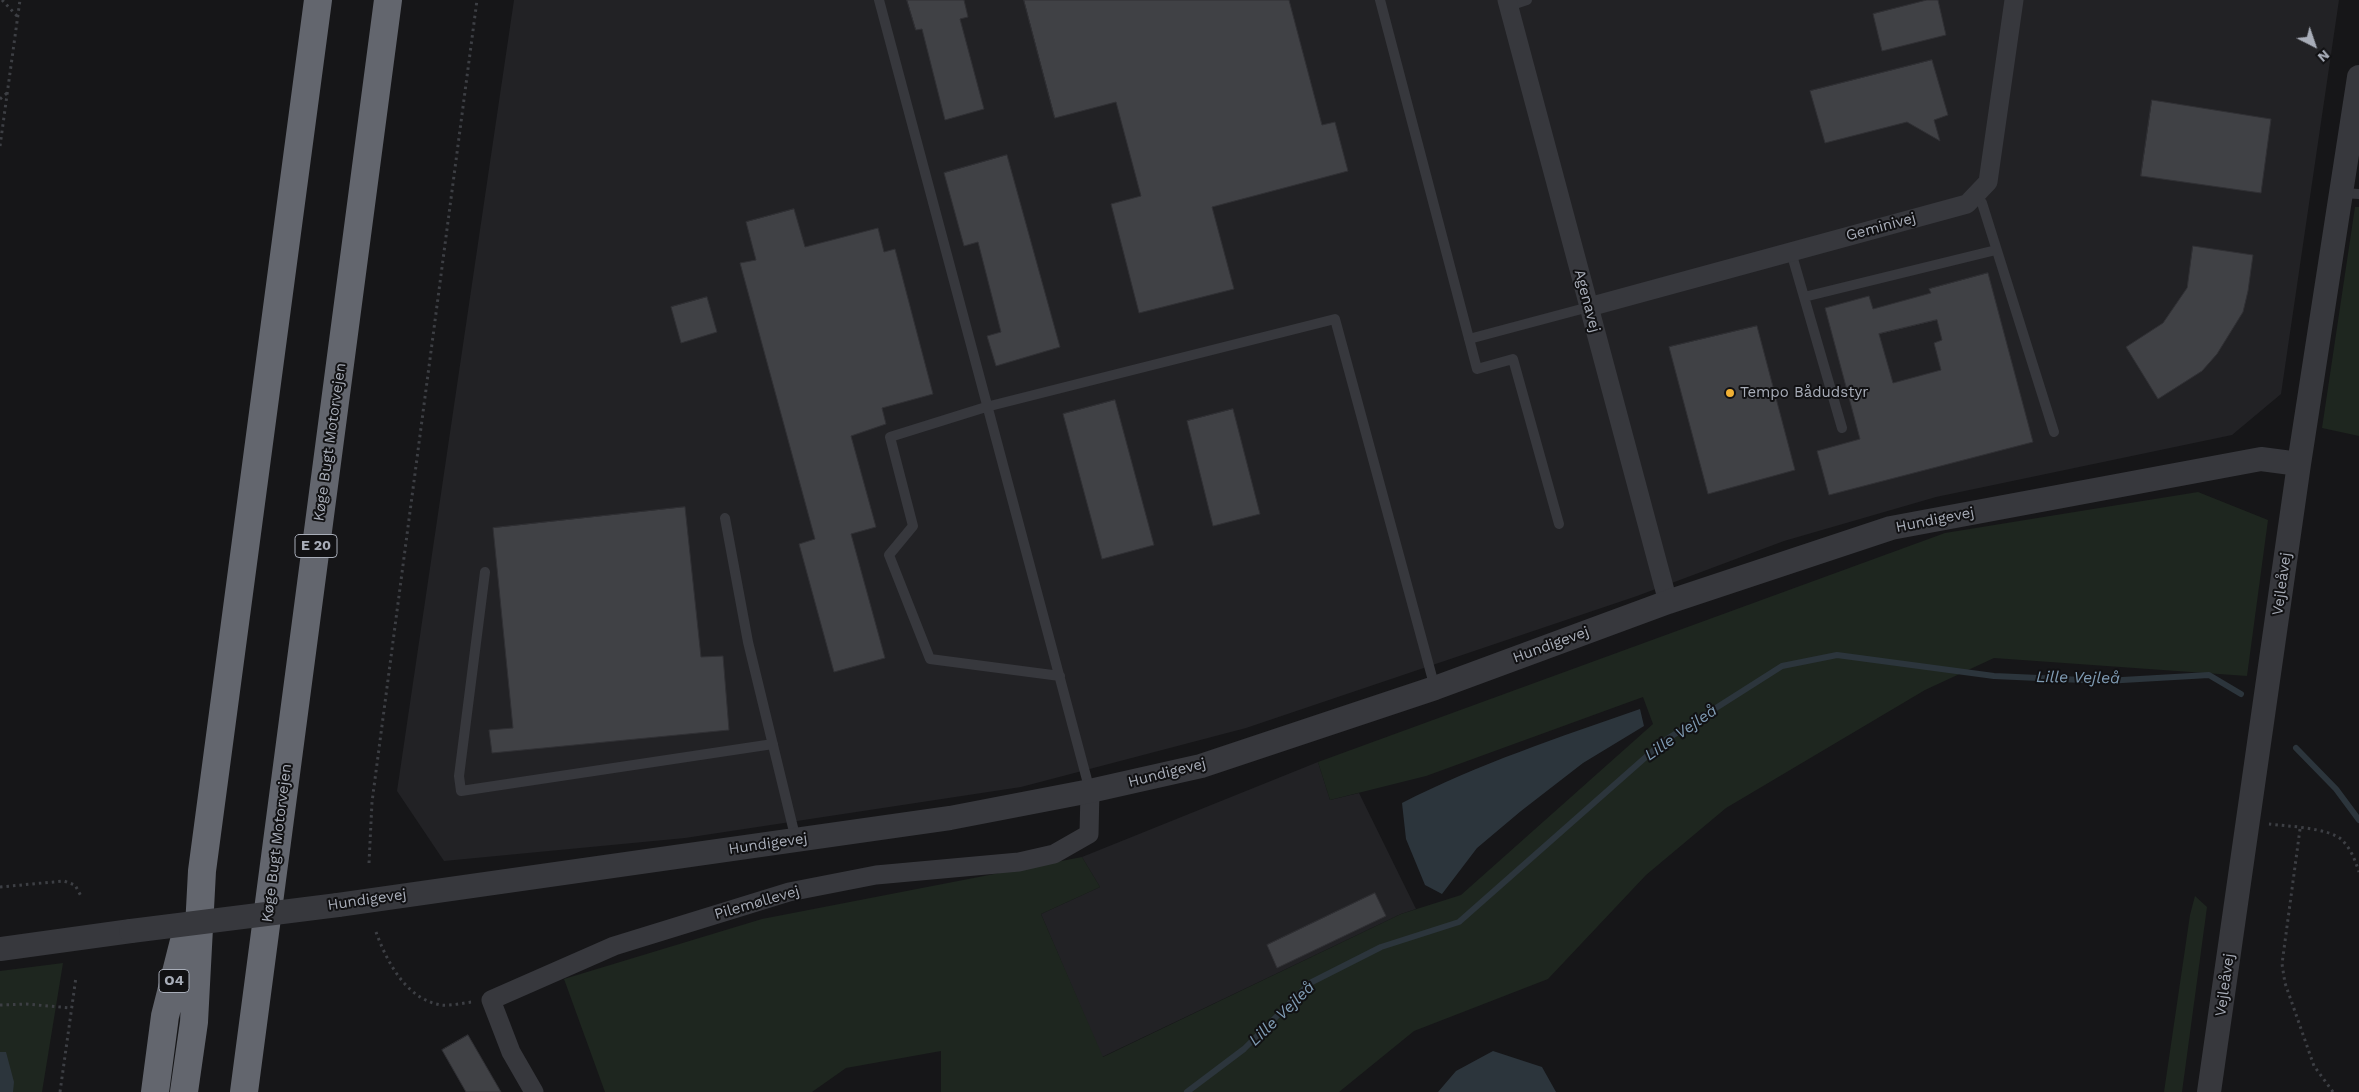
<!DOCTYPE html>
<html>
<head>
<meta charset="utf-8">
<style>
	body { margin:0 }
	#map { position:relative; width:2359px; height:1092px; overflow:hidden; background:#161618; font-family:"Work Sans",sans-serif }
	canvas { display:block }
	.north { position:absolute; left:2289px; top:20px; width:50px; height:50px; -webkit-text-stroke:4px #111113; paint-order:stroke; rotate:139deg; font-size:14px; font-weight:700; line-height:20px; text-align:center; color:#a8adb8 }
	.north::after { content:''; display:block; margin:auto; width:18px; height:22px; background:#a8adb8; clip-path:polygon(50% 0,100% 100%,50% 72%,0 100%) }
</style>
</head>
<body>
<div id="map">
<canvas width="2359" height="1092"></canvas>
<div class="north">N</div>
</div>
<script>
const ctx = document.querySelector('canvas').getContext('2d');
ctx.lineJoin = 'round';
function fillPath(path, color) { ctx.fillStyle = color; ctx.fill(path, 'evenodd'); }
function stroke(path, color, width, dash) { ctx.strokeStyle = color; ctx.lineWidth = width; ctx.lineCap = dash ? 'butt' : 'round'; ctx.setLineDash(dash || []); ctx.stroke(path); }
function label(font, color, halo, rows, align = 'center') {
  ctx.font = font + ' "Work Sans",sans-serif'; ctx.lineWidth = 4; ctx.setLineDash([]); ctx.textBaseline = 'middle'; ctx.strokeStyle = halo; ctx.fillStyle = color; for (const [text, x, y, turn = 0] of rows) {
    ctx.save(); ctx.translate(x, y); ctx.rotate((+turn || 0) * Math.PI / 180); ctx.textAlign = isNaN(turn) ? turn : align; if (halo) ctx.strokeText(text, 0, 0); ctx.fillText(text, 0, 0); ctx.restore();
  }
}
fillPath(new Path2D(`
	M 514,0 L 2339,0 L 2281,394 L 2232,435 L 1936,497 L 1784,541 L 1637,596 L 1246,728 L 1021,787 L 685,838 L 444,861 L 397,791 Z
	M 1318,762 L 1330,800 L 1359,793 L 1416,909 L 1401,914 L 1102,1057 L 1041,914 L 1100,887 L 1082,857 Z`), '#222225');
fillPath(new Path2D(`
	M 2355,207 L 2359,207 L 2359,436 L 2322,428 Z
	M 2198,492 L 2268,520 L 2247,676 L 1994,658 L 1925,690 L 1726,808 L 1646,875 L 1548,979 L 1414,1031 L 1339,1092 L 941,1092 L 941,1051 L 846,1068 L 812,1092 L 605,1092 L 564,979 L 762,919 L 1082,857 L 1100,887 L 1041,914 L 1103,1057 L 1401,914 L 1461,895 L 1653,724 L 1643,697 L 1426,776 L 1330,800 L 1318,762 L 1945,533 Z
	M 2195,896 L 2207,907 L 2182,1092 L 2164,1092 L 2190,915 Z
	M 63,963 L 42,1092 L 0,1092 L 0,971 Z`), '#1e261f');
fillPath(new Path2D(`
	M 1640,709 L 1644,726 L 1583,763 L 1521,811 L 1477,848 L 1442,894 L 1425,885 L 1406,839 L 1402,803 C 1478,764 1560,737 1640,709 Z
	M 1493,1051 L 1542,1067 L 1556,1092 L 1438,1092 L 1456,1071 Z
	M 0,1052 L 6,1052 L 14,1082 L 13,1092 L 0,1092 Z`), '#2c353c');
stroke(new Path2D(`
	M 2296,748 L 2336,789 L 2359,820
	M 1187,1092 L 1244,1049 L 1310,983 L 1381,947 L 1459,922 L 1664,741 L 1782,666 L 1837,655 L 1994,676 L 2105,681 L 2209,675 L 2241,694`), '#2c353c', 6);
const building = new Path2D(`
	M 907,0 L 964,0 L 968,17 L 960,19 L 984,109 L 945,120 L 922,29 L 916,30 Z
	M 1024,0 L 1289,0 L 1322,125 L 1335,122 L 1348,171 L 1212,207 L 1234,289 L 1139,313 L 1111,204 L 1141,196 L 1116,102 L 1055,118 Z
	M 1927,0 L 1938,0 L 1946,35 L 1882,51 L 1873,14 Z
	M 1932,60 L 1948,115 L 1934,120 L 1940,141 L 1907,122 L 1825,143 L 1810,91 Z
	M 2152,100 L 2271,119 L 2261,193 L 2141,176 Z
	M 1007,155 L 1060,347 L 996,366 L 987,336 L 1001,332 L 978,242 L 964,246 L 944,173 Z
	M 794,209 L 805,247 L 878,228 L 884,252 L 895,249 L 933,394 L 882,408 L 886,424 L 851,436 L 876,527 L 851,534 L 885,658 L 834,672 L 799,544 L 815,539 L 740,263 L 756,260 L 746,222 Z
	M 2193,246 L 2253,255 L 2248,291 L 2243,312 L 2217,354 L 2202,371 L 2158,399 L 2126,347 L 2163,323 L 2187,288 Z
	M 1988,273 L 2033,442 L 1829,495 L 1817,451 L 1860,439 L 1825,308 L 1869,296 L 1873,309 L 1931,293 L 1929,289 ZM 1937,320 L 1942,340 L 1934,343 L 1941,370 L 1893,383 L 1879,334 Z
	M 707,297 L 717,332 L 681,343 L 671,307 Z
	M 1757,326 L 1795,470 L 1708,494 L 1669,347 Z
	M 1115,400 L 1154,545 L 1102,559 L 1063,414 Z
	M 1233,409 L 1260,514 L 1213,526 L 1187,421 Z
	M 685,507 L 701,657 L 723,656 L 729,730 L 492,753 L 489,730 L 513,728 L 493,528 Z
	M 1375,893 L 1386,916 L 1277,968 L 1267,945 Z
	M 468,1035 L 501,1092 L 466,1092 L 442,1050 Z`);
fillPath(building, '#404145');
stroke(building, '#303034', 1);
stroke(new Path2D(`
	M 2,0 L 17,16
	M 0,99 L 7,93
	M 0,146 L 20,0
	M 2269,824 C 2286,826 2330,828 2342,840 C 2351,849 2355,860 2359,872
	M 2300,829 L 2282,964 L 2285,983 L 2314,1066 L 2333,1092
	M 369,863 L 372,802 L 477,0
	M 0,887 L 64,881 L 75,885 L 81,896
	M 376,932 C 387,962 406,999 441,1005 C 450,1006 463,1003 472,1002
	M 0,1005 L 26,1004 L 71,1008
	M 60,1092 L 76,977`), '#3d3f44', 3, [2.5, 4]);
stroke(new Path2D(`
	M 879,0 L 1090,791
	M 1380,0 L 1477,369 L 1513,359 L 1559,524
	M 1509,6 L 1527,0
	M 2342,193 L 2359,194
	M 1976,194 L 1982,203 L 2054,432
	M 1791,252 L 1842,428
	M 1804,297 L 1996,250
	M 1469,339 L 1589,307
	M 725,518 L 748,642 L 796,840
	M 485,572 L 459,776 L 461,791 L 773,744
	M 1060,676 L 930,659 L 889,555 L 913,526 L 890,437 L 986,407 L 1335,319 L 1435,688`), '#37383d', 10);
stroke(new Path2D(`
	M 1507,0 L 1668,602
	M 1589,307 L 1967,204 L 1988,182 L 2014,0
	M 534,1092 L 511,1052 L 491,1000 L 614,946 L 789,892 L 876,875 L 1019,862 L 1054,854 L 1089,834 L 1090,791`), '#37383d', 19);
stroke(new Path2D(`
	M 338,905 L 950,818 L 1090,791 L 1201,766 L 1435,688 L 1668,602 L 1891,528 L 2261,459 L 2299,464
	M 0,949 L 131,931
	M 2209,1092 L 2299,464 L 2359,77`), '#37383d', 24);
stroke(new Path2D(`
	M 155,1092 L 165,1016 L 186,933
	M 184,1092 L 194,1022 L 202,871 L 318,0
	M 244,1092 L 388,0`), '#63666e', 28);
stroke(new Path2D(`
	M 131,931 L 338,905`), '#37383d', 24);
for (const [x, y, r, color] of [
	[1730,393,5,"#f2b134"]
]) { const dot = new Path2D(); dot.arc(x, y, r, 0, 2 * Math.PI); ctx.fillStyle = color; ctx.fill(dot); stroke(dot, '#111113', 2); }
for (const [x, y, w] of [
	[316,546,42],
	[174,981,30]
]) { const box = new Path2D(); box.roundRect(x - w / 2, y - 11.5, w, 23, 4); ctx.fillStyle = '#111113'; ctx.fill(box); stroke(box, '#a8adb8', 1); }
label('bold 14px', '#a8adb8', null, [
	["E 20",316,546],
	["O4",174,981]
]);
label('15px', '#a8adb8', '#111113', [
	["Geminivej",1881,227,-15],
	["Agenavej",1587,301,75],
	["Køge Bugt Motorvejen",330,442,-82],
	["Hundigevej",1935,520,-11],
	["Vejleåvej",2282,584,-82],
	["Hundigevej",1551,645,-20],
	["Hundigevej",1167,773,-14],
	["Køge Bugt Motorvejen",277,843,-83],
	["Hundigevej",768,844,-8],
	["Hundigevej",367,900,-8],
	["Pilemøllevej",757,903,-16],
	["Vejleåvej",2225,985,-82]
]);
label('15px', '#a8adb8', '#111113', [
	["Tempo Bådudstyr",1740,393]
], 'left');
label('italic 16px', '#7f9bb3', '#111113', [
	["Lille Vejleå",2078,678,1],
	["Lille Vejleå",1681,733,-35],
	["Lille Vejleå",1282,1014,-44]
]);
</script>
</body>
</html>
